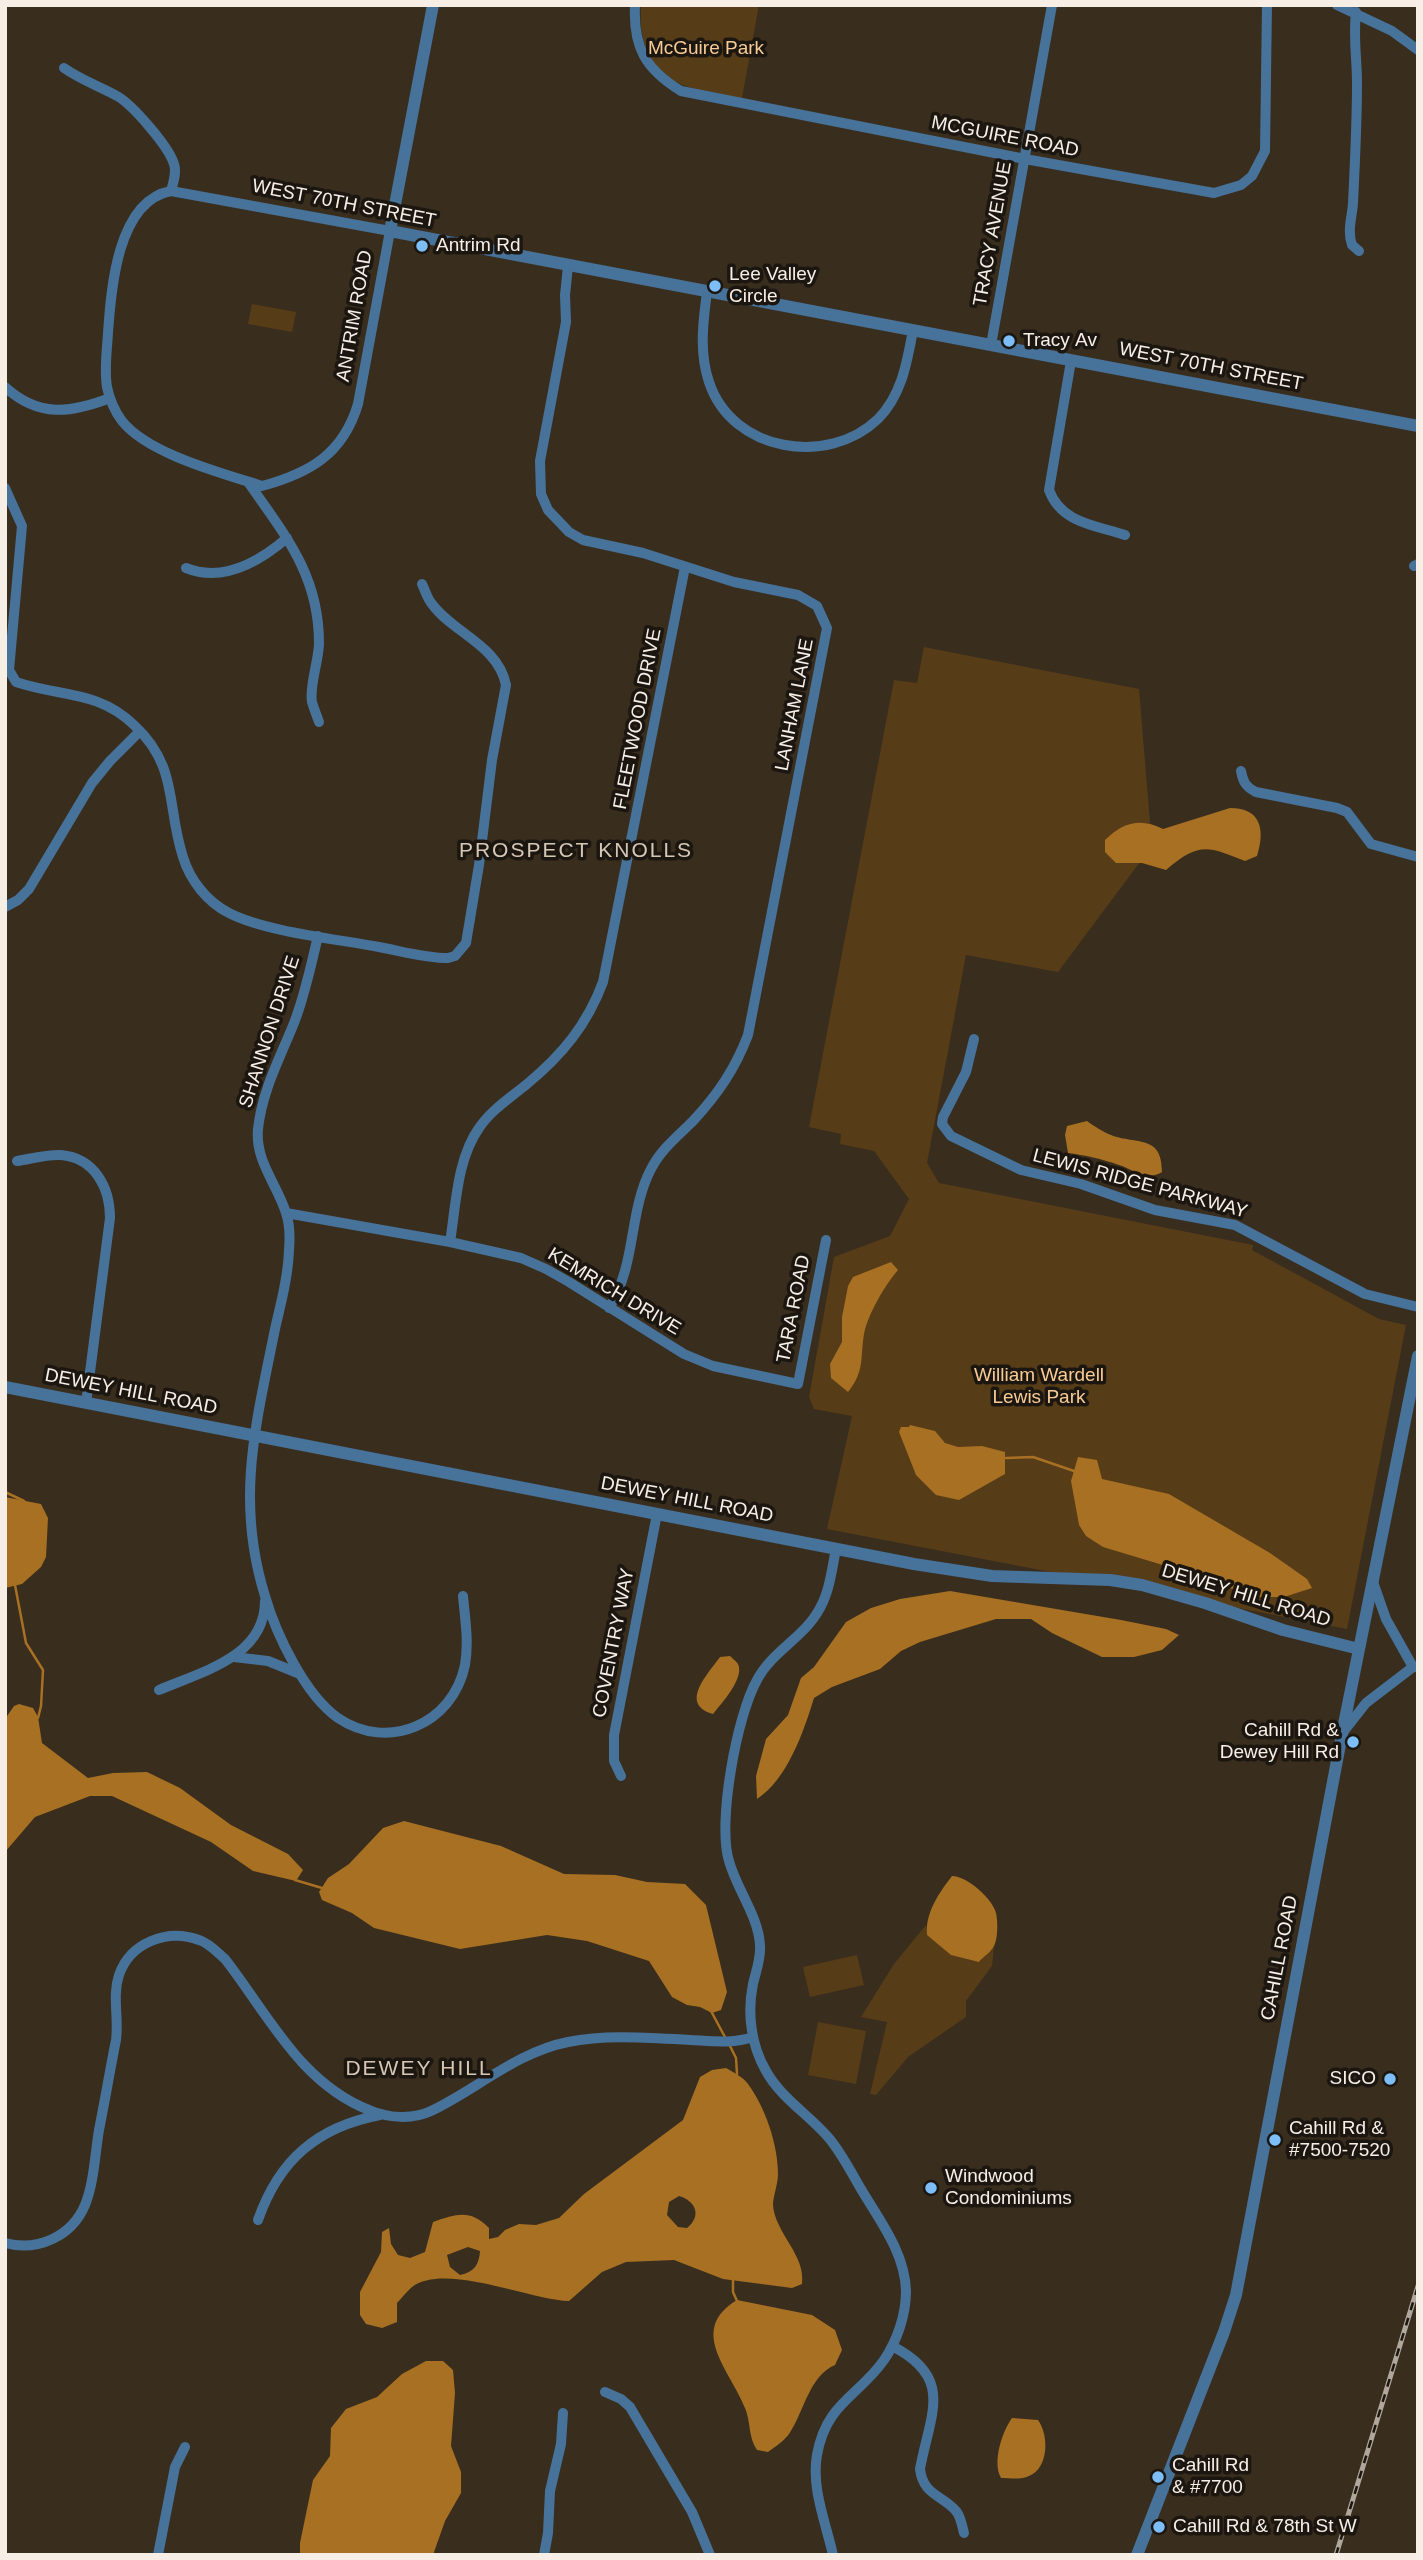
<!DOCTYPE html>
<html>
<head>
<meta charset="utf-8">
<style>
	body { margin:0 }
	#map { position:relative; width:1423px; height:2560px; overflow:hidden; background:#392d1e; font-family:Arial,sans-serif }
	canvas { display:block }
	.frame { position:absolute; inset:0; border:7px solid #f7efe6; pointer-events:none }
</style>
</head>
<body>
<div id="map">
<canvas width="1423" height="2560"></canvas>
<div class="frame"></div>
</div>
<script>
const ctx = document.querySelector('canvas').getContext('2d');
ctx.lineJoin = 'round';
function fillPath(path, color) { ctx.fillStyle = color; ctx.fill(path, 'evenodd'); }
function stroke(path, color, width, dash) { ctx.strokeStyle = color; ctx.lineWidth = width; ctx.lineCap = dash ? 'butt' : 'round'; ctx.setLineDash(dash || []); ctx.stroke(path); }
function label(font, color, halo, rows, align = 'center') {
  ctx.font = font + ' Arial,sans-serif'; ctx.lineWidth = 7; ctx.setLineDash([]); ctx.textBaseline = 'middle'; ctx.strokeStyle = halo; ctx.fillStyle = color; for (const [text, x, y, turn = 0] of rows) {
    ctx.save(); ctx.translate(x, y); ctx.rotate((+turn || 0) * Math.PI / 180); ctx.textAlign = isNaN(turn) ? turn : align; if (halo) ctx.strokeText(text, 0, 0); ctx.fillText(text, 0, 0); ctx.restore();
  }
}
fillPath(new Path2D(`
	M 641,5 L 759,5 L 742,98 C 680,89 637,80 641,5 Z
	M 252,304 L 296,312 L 292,332 L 248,324 Z
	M 924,647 L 1139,689 L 1152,846 L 1058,972 L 966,955 L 927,1163 L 939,1183 L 1253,1245 L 1252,1250 L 1379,1319 L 1406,1325 L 1347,1629 L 827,1529 L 852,1416 L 814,1409 L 809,1397 L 834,1257 L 890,1236 L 909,1199 L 874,1151 L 840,1144 L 841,1134 L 809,1127 L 894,680 L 917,683 Z
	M 926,1925 L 927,1935 L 979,1962 L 994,1946 L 992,1966 L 966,2001 L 966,2017 L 908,2057 L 876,2095 L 870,2094 L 887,2022 L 861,2017 L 894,1964 Z
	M 857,1955 L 864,1985 L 810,1997 L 803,1967 Z
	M 818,2022 L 866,2031 L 856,2084 L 808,2075 Z`), '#573c18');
fillPath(new Path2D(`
	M 1230,808 C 1262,808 1265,831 1257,856 L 1245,861 C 1207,846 1199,842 1166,870 L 1142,863 L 1116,863 L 1105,852 L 1105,840 C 1122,823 1140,817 1163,829 Z
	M 1087,1121 C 1094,1126 1103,1132 1111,1135 C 1137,1145 1162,1134 1162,1172 C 1146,1182 1133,1169 1119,1165 C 1102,1159 1084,1155 1068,1153 L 1065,1135 L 1067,1126 Z
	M 891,1262 L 898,1270 C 885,1285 868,1314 864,1334 C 860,1358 865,1371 848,1392 L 831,1378 L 830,1364 L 842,1342 L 842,1317 L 848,1286 L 853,1277 Z
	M 910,1425 L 935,1431 L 945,1443 L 958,1447 L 982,1446 L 1005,1452 L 1005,1474 L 959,1500 L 936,1495 L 916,1475 L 899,1432 L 901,1427 L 909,1427 Z
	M 1078,1457 L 1097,1460 L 1102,1479 L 1169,1494 L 1270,1553 L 1307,1579 L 1312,1588 L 1284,1597 L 1255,1597 L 1186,1572 L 1103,1547 L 1086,1536 L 1079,1525 L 1071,1481 Z
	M 5,1497 L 41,1504 L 48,1518 L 46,1557 L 41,1567 L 22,1584 L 5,1588 Z
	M 950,1591 L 1121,1620 L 1166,1629 L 1179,1635 L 1162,1650 L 1134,1657 L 1102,1657 L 1052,1633 L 1031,1619 L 996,1619 L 920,1642 L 901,1651 L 880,1669 L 832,1687 L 814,1698 C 804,1731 787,1780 757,1799 L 756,1776 L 766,1739 L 788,1715 L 801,1678 L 814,1667 L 846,1622 L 871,1608 L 900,1599 Z
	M 730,1656 C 731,1657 738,1663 738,1664 C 745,1678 721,1704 713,1714 C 679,1704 707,1675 720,1657 Z
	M 19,1704 L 33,1708 L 38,1717 L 42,1743 L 88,1778 L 113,1773 L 147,1772 L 180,1788 L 231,1825 L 288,1854 L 303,1870 L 296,1881 L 253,1871 L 211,1842 L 112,1796 L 90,1796 L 35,1817 L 5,1852 L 5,1719 L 14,1706 Z
	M 404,1821 L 501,1846 L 564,1874 L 615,1875 L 647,1882 L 685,1884 L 706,1905 L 727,1992 L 721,2010 L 712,2013 L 700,2007 L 687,2005 L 672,1997 L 649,1961 L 587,1941 L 547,1935 L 460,1949 L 374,1928 L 352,1913 L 322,1900 L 319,1892 L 328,1878 L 349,1864 L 383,1828 Z
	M 952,1876 C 967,1876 993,1899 996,1913 C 998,1922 998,1938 994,1946 C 991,1952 983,1957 979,1962 L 951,1955 L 927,1935 C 925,1913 939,1893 952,1876 Z
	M 726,2068 C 733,2072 743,2077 748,2084 C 765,2107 778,2144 778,2174 C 778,2184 773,2197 773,2205 C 775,2233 806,2255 802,2284 L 792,2288 L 723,2279 L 674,2260 L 626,2262 L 602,2272 L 569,2301 C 530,2300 445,2262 412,2287 C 406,2292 402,2298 397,2303 L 397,2322 L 382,2328 L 366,2324 L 360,2315 L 360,2292 L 381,2252 L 382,2232 L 389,2228 L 391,2244 L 398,2255 L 410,2258 L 425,2252 L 433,2222 C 457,2214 470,2209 489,2228 L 489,2239 L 498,2237 L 505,2230 L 519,2224 L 536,2225 L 559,2218 L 584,2194 L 683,2120 L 700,2077 L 712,2070 ZM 679,2196 C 696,2201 702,2216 687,2228 L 678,2227 L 667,2215 L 669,2202 ZM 468,2247 L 480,2251 C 479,2265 474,2272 460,2275 L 450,2267 L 447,2255 Z
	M 737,2300 L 812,2315 L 835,2330 L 842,2350 L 835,2365 C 809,2376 804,2412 789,2434 C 784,2441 775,2447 768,2452 L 757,2450 C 748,2437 751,2422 745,2408 C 730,2370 687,2330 737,2300 Z
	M 426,2361 L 443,2361 L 453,2370 L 455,2393 L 451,2446 L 461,2472 L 461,2493 L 445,2521 L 433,2555 L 300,2555 L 300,2543 L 313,2480 L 330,2456 L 331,2428 L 346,2409 L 377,2397 L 402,2374 Z
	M 1012,2418 L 1038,2420 C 1049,2435 1049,2468 1029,2476 C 1021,2480 1010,2478 1001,2478 C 992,2462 1002,2432 1012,2418 Z`), '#a77022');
stroke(new Path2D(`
	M 1006,1458 L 1033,1457 L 1074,1471
	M 5,1492 L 24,1501
	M 15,1585 L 26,1643 L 43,1670 L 41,1706 L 38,1718
	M 295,1880 L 322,1888
	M 711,2011 L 726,2039
	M 729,2044 L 736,2058 L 737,2074
	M 733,2277 L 733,2292 L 737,2301`), '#a77022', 2.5);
stroke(new Path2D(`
	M 635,5 C 633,47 645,69 681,91 L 1025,159 L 1214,193 L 1241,185 L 1252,176 L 1265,151 L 1267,5
	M 1337,5 L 1392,31 L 1418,50
	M 1356,12 C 1353,37 1357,59 1357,83 C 1357,123 1355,163 1353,203 C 1352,218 1347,230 1352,245 L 1359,251
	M 64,68 C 81,80 99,86 117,96 C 133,105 169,147 174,164 C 177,173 173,183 171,191
	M 171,191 L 390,231 L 358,404 C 343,454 310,473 262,486 C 222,473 148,454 122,421 C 115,412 109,398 107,387 C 104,369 107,351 108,333 C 111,290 117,201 171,191 Z
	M 568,266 L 565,295 L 566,322 L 540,461 L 541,494 L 548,510 L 569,532 L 583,540 L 643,553 L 734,582 L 798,595 L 817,606 L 827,628 L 748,1035 C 735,1069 718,1094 693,1121 C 678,1136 661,1149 651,1169 C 628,1213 637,1264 609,1308
	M 707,292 C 703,322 699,353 709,382 C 732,452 828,467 878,419 C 902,395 907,362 913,330
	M 991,345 L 1052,5
	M 1071,361 L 1049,490 C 1061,523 1095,525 1125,535
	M 5,387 C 39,418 71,413 110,398
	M 248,482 C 285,535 319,575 319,643 C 319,660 309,686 312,702 C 314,709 317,716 319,722
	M 5,488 L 22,526 L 9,670 L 16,682 C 60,697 98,690 134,725 C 179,767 166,805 183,857 C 190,880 207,902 229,913 C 266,932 337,939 379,947 C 401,951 425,958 448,958 L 455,956 L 466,943 L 479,865 L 492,760 L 506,685 C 498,645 453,633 432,604 C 427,598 425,590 422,584
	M 1414,566 L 1418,564
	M 186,568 C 223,583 259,562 287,538
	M 1241,771 C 1243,782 1246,787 1256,792 L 1337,808 L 1347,812 L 1371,844 L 1418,857
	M 5,907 L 18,900 L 29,889 L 92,783 L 110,761 L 140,731
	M 318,936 C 311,965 305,995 294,1023 C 280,1058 262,1091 258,1129 C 255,1161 277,1184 286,1213 C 290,1225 290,1238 289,1250 C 288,1277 281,1303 275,1329 C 256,1424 235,1500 265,1596 C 276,1634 305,1695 338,1718 C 388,1752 453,1724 465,1665 C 469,1642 465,1618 463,1596
	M 974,1039 L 966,1072 L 943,1117 L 942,1124 L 951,1136 L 1021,1170 L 1081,1184 L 1155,1210 L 1235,1225 L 1365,1294 L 1418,1307
	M 17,1161 C 31,1159 47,1154 61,1155 C 95,1158 110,1188 110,1218 L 86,1403
	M 286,1213 L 450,1242 L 521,1258 L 546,1269 L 569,1282 L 684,1354 L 713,1366 L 798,1384 L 826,1240
	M 450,1242 C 456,1205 457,1159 479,1128 C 491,1110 510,1098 527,1084 C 562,1055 587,1025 603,982 L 685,567
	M 1373,1582 L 1386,1619 L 1413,1667
	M 234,1657 L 268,1661 L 300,1674
	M 159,1690 C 201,1672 265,1657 265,1601
	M 1344,1731 L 1366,1703 L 1413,1667 L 1418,1667
	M 621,1776 L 614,1761 L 614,1735 L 657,1514
	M 258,2220 C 279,2160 317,2127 380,2115
	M 5,2243 C 38,2252 72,2236 85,2205 C 94,2183 95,2154 99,2130 C 105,2100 110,2070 116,2040 C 119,2018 112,1996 119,1975 C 130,1943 167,1928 199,1940 C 209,1943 217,1952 225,1959 C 268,2014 300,2083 369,2110 C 388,2118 412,2120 431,2111 C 477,2089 517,2052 568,2042 C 608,2034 650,2038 690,2040 C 711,2041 733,2044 753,2037
	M 892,2346 C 955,2378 930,2414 920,2469 C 923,2495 942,2495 956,2511 C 961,2517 962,2526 964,2533
	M 605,2392 L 621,2399 L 630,2407 L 692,2512 L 710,2555
	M 158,2555 L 175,2467 L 185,2447
	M 544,2555 L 548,2533 L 550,2491 L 561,2444 L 563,2413
	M 833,2555 C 826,2523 811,2488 817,2455 C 826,2403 858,2397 884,2360 C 897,2341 906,2315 906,2291 C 905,2253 880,2221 861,2189 C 851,2172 841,2152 828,2137 C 808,2114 781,2098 766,2071 C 751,2045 747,2013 753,1984 C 756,1971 761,1959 760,1945 C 758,1915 737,1890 729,1861 C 717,1823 737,1715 757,1680 C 772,1651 805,1637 820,1608 C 830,1590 832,1568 836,1549`), '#477299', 10);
stroke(new Path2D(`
	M 433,5 L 390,231 L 1418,426
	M 5,1387 L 914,1564 L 992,1576 L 1110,1580 L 1142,1585 L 1205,1603 L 1283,1630 L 1359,1649
	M 1137,2555 L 1224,2332 L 1236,2295 L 1342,1734 L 1418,1356`), '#477299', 12);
const rail = new Path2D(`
	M 1336,2555 L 1418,2286`);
stroke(rail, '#b0a79c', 5);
stroke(rail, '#1b1610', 2.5, [8]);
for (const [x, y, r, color] of [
	[422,246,7,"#7dbef9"],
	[715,286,7,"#7dbef9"],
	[1009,341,7,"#7dbef9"],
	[1353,1742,7,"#7dbef9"],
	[1390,2079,7,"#7dbef9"],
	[1275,2140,7,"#7dbef9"],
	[931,2188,7,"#7dbef9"],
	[1158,2477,7,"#7dbef9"],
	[1159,2527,7,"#7dbef9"]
]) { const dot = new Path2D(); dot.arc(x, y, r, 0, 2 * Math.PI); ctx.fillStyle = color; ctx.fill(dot); stroke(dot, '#1b1610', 2.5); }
label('19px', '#f8cb95', '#1b1610', [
	["McGuire Park",706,49],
	["William Wardell",1039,1376],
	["Lewis Park",1039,1398]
]);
label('19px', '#f7efe6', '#1b1610', [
	["MCGUIRE ROAD",1005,137,11],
	["WEST 70TH STREET",344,204,11],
	["TRACY AVENUE",993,234,-80],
	["ANTRIM ROAD",355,316,-80],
	["WEST 70TH STREET",1211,367,11],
	["LANHAM LANE",795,705,-79],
	["FLEETWOOD DRIVE",638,719,-79],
	["SHANNON DRIVE",270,1032,-72],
	["LEWIS RIDGE PARKWAY",1140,1184,15],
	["KEMRICH DRIVE",614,1292,31],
	["TARA ROAD",794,1309,-79],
	["DEWEY HILL ROAD",131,1392,11],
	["DEWEY HILL ROAD",687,1500,11],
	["DEWEY HILL ROAD",1246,1596,17],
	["COVENTRY WAY",614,1643,-79],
	["CAHILL ROAD",1280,1958,-79]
]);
label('19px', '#f7efe6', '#1b1610', [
	["Antrim Rd",436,246],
	["Lee Valley",729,275],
	["Circle",729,297],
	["Tracy Av",1023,341],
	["Cahill Rd &",1339,1731,"right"],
	["Dewey Hill Rd",1339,1753,"right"],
	["SICO",1376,2079,"right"],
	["Cahill Rd &",1289,2129],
	["#7500-7520",1289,2151],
	["Windwood",945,2177],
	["Condominiums",945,2199],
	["Cahill Rd",1172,2466],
	["& #7700",1172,2488],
	["Cahill Rd & 78th St W",1173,2527]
], 'left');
ctx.letterSpacing = '2px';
label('21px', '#d6c7b5', '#1b1610', [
	["PROSPECT KNOLLS",576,851],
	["DEWEY HILL",419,2069]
]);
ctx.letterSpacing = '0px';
</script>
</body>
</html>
